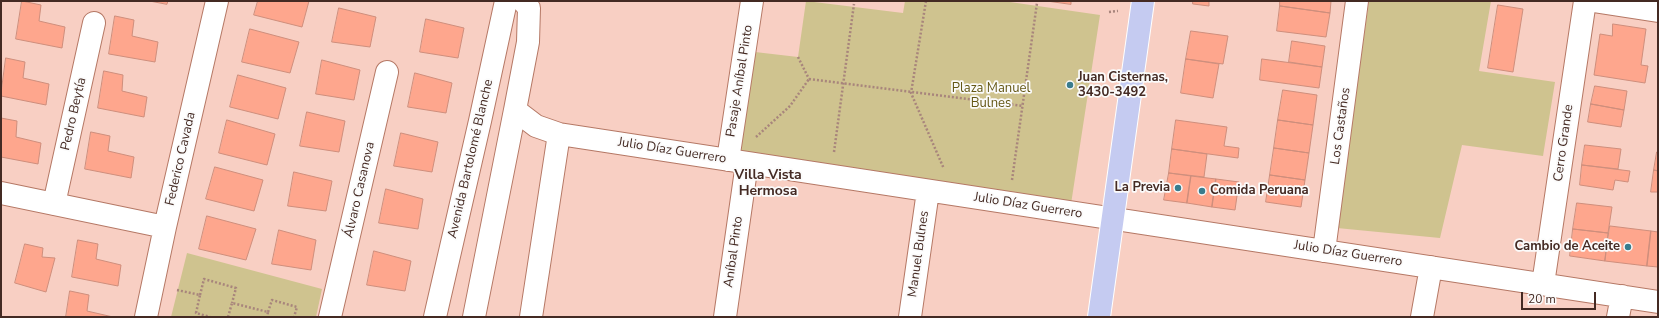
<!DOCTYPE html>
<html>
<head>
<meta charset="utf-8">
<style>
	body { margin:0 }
	#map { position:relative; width:1659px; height:318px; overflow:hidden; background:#f8cfc3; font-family:"Nunito Sans",sans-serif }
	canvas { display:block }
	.frame { position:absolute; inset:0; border:2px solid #442a23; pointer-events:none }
	.scale { position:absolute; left:1521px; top:292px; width:75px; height:18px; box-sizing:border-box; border:2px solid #442a23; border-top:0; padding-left:5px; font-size:12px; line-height:14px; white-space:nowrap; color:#442a23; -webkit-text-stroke:3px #fbfbfb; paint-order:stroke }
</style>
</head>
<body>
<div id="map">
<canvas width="1659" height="318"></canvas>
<div class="frame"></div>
<div class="scale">20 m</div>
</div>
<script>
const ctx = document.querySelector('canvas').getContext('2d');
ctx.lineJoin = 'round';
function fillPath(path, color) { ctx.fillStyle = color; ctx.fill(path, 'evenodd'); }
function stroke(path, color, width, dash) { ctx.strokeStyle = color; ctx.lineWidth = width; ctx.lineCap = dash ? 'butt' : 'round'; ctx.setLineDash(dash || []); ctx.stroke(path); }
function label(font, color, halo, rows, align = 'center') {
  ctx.font = font + ' "Nunito Sans",sans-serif'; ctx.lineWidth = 3.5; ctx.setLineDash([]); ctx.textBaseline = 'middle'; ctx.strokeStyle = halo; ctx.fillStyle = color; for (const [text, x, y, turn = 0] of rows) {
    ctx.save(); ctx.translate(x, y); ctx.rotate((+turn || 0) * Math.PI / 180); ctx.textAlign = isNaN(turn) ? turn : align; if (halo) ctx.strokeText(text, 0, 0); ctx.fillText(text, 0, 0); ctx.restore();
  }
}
fillPath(new Path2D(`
	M 806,1 L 903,13 L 905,1 L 1003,1 L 1100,15 L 1071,204 L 739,154 L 755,52 L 798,57 Z
	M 1369,1 L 1491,1 L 1479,71 L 1555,82 L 1543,156 L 1462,145 L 1440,238 L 1337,228 Z
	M 187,253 L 322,289 L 316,317 L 171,317 Z`), '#cfc38f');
const building = new Path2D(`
	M 22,1 L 41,5 L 39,21 L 65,27 L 62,48 L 16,39 Z
	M 150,1 L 168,1 L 167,4 Z
	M 258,1 L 309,1 L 302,27 L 254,15 Z
	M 1047,1 L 1071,1 L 1071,4 Z
	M 1193,1 L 1209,1 L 1209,6 L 1193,4 Z
	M 1280,1 L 1331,1 L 1330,13 L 1280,6 Z
	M 1498,5 L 1523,9 L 1513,72 L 1488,68 Z
	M 1280,6 L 1330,13 L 1326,37 L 1277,31 Z
	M 339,8 L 376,17 L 370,47 L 332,42 Z
	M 115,16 L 134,20 L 132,36 L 158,42 L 155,62 L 109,54 Z
	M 426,19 L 464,28 L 458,58 L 420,52 Z
	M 1613,24 L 1646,29 L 1641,65 L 1648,66 L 1645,83 L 1594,75 L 1600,34 L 1612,36 Z
	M 250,29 L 299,42 L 290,73 L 242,62 Z
	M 1191,31 L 1228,36 L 1223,64 L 1186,59 Z
	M 1292,41 L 1325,46 L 1322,67 L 1289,62 Z
	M 6,58 L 25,62 L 23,78 L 49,84 L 46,105 L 1,96 Z
	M 1186,59 L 1219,64 L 1213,98 L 1181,93 Z
	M 1262,59 L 1322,67 L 1319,88 L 1260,80 Z
	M 322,60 L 360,70 L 354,100 L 316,94 Z
	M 104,71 L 123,75 L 122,91 L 147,97 L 144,117 L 98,108 Z
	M 415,73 L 452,83 L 446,113 L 408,107 Z
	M 238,75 L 286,88 L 278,119 L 230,107 Z
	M 1595,86 L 1627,91 L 1624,110 L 1591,104 Z
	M 1283,90 L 1317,95 L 1313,125 L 1278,120 Z
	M 1591,104 L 1624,110 L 1621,127 L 1588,122 Z
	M 307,112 L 345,121 L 339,152 L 300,146 Z
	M 1,118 L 17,121 L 16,137 L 41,143 L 38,164 L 1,157 Z
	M 227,120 L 275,134 L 267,165 L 219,153 Z
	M 1176,120 L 1227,127 L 1224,146 L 1239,148 L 1238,158 L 1172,149 Z
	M 1278,120 L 1313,125 L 1309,153 L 1274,148 Z
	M 91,132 L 110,136 L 108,151 L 134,157 L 131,178 L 85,169 Z
	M 401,133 L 438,142 L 432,172 L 394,166 Z
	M 1585,145 L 1621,149 L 1618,169 L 1582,165 Z
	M 1274,148 L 1309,153 L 1305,180 L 1270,175 Z
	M 1172,149 L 1207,154 L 1204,177 L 1169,173 Z
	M 1657,152 L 1658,152 L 1658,171 L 1654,170 Z
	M 1582,165 L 1630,171 L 1628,182 L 1615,180 L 1613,190 L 1580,185 Z
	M 215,167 L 263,180 L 254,211 L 206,199 Z
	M 1654,170 L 1658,171 L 1658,192 L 1651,192 Z
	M 294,172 L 332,181 L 326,211 L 288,206 Z
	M 1169,173 L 1191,176 L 1187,203 L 1164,200 Z
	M 1270,175 L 1305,180 L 1301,207 L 1266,202 Z
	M 1191,176 L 1216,179 L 1212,207 L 1187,203 Z
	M 1216,179 L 1239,182 L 1235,210 L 1212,207 Z
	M 386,189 L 423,199 L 418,229 L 379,223 Z
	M 1577,203 L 1612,207 L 1608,233 L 1573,229 Z
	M 207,216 L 256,229 L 246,260 L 199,249 Z
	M 1610,226 L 1651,231 L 1647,266 L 1605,261 Z
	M 1573,229 L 1608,233 L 1605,261 L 1570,256 Z
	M 279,230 L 316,240 L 311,270 L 272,264 Z
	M 1651,231 L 1658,232 L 1658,267 L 1647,266 Z
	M 78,240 L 98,244 L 96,259 L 121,265 L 118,286 L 72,277 Z
	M 25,244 L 43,248 L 42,257 L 55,258 L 46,292 L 15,283 Z
	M 374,251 L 411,261 L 405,291 L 367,285 Z
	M 70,291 L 89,295 L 87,311 L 113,317 L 66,317 Z`);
fillPath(building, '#fea68d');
stroke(building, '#ce8e7c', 1);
const minor = new Path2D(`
	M 523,1 L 529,8 L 528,42 L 515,110 L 536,126 L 559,134 L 1658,302
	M 1593,1 L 1658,11
	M 728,160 L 752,1
	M 1,193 L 165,227
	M 54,204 L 94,23
	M 1324,251 L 1357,1
	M 1543,284 L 1585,1
	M 146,317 L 165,227 L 217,1
	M 330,317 L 387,72
	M 435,317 L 480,121 L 506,1
	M 474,317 L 515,110
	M 531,317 L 559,134
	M 725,317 L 747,163
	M 910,317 L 928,191
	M 1422,317 L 1431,267
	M 1618,317 L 1622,296`);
const primary = new Path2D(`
	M 1099,317 L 1143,1`);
stroke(minor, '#b57865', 24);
stroke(primary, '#fff', 24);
stroke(new Path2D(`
	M 926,1 L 911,93 L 944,169
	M 1109,12 L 1118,11
	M 798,57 L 809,79
	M 809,79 L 1023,106
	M 756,137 L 790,106 L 809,79
	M 834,152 L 854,4
	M 1012,180 L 1037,3
	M 177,290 L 200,295 L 196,313 L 210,317
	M 200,295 L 204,279 L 236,288 L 232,303
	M 268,312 L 272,300 L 297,307 L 294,317
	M 228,317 L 232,303 L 268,312 L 267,317`), '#a8857c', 2.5, [2, 2]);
stroke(minor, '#fff', 22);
stroke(primary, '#c5cbf1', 22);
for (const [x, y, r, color] of [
	[1070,85,4,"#3a7c8d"],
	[1178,188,4,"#3a7c8d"],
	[1202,191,4,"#3a7c8d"],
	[1628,247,4,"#3a7c8d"]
]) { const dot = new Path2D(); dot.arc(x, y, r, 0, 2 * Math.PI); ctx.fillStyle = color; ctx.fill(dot); stroke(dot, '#fbfbfb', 1.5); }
label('bold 13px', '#442a23', '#fbfbfb', [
	["Juan Cisternas,",1078,78],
	["3430-3492",1078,93],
	["La Previa",1170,188,"right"],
	["Comida Peruana",1210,191],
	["Cambio de Aceite",1620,247,"right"]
], 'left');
label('13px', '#442a23', '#fbfbfb', [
	["Pasaje Aníbal Pinto",740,81,-81],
	["Pedro Beytía",74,114,-77],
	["Los Castaños",1341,126,-82],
	["Cerro Grande",1564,143,-82],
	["Julio Díaz Guerrero",672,151,9],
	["Federico Cavada",181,159,-77],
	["Avenida Bartolomé Blanche",471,159,-77],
	["Álvaro Casanova",360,190,-77],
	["Julio Díaz Guerrero",1028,206,9],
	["Aníbal Pinto",734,252,-82],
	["Manuel Bulnes",919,254,-82],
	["Julio Díaz Guerrero",1348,254,9]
]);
label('13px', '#645715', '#fbfbfb', [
	["Plaza Manuel",991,89],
	["Bulnes",991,104]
]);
label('bold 14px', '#442a23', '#fbfbfb', [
	["Villa Vista",768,176],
	["Hermosa",768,192]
]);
</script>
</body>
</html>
